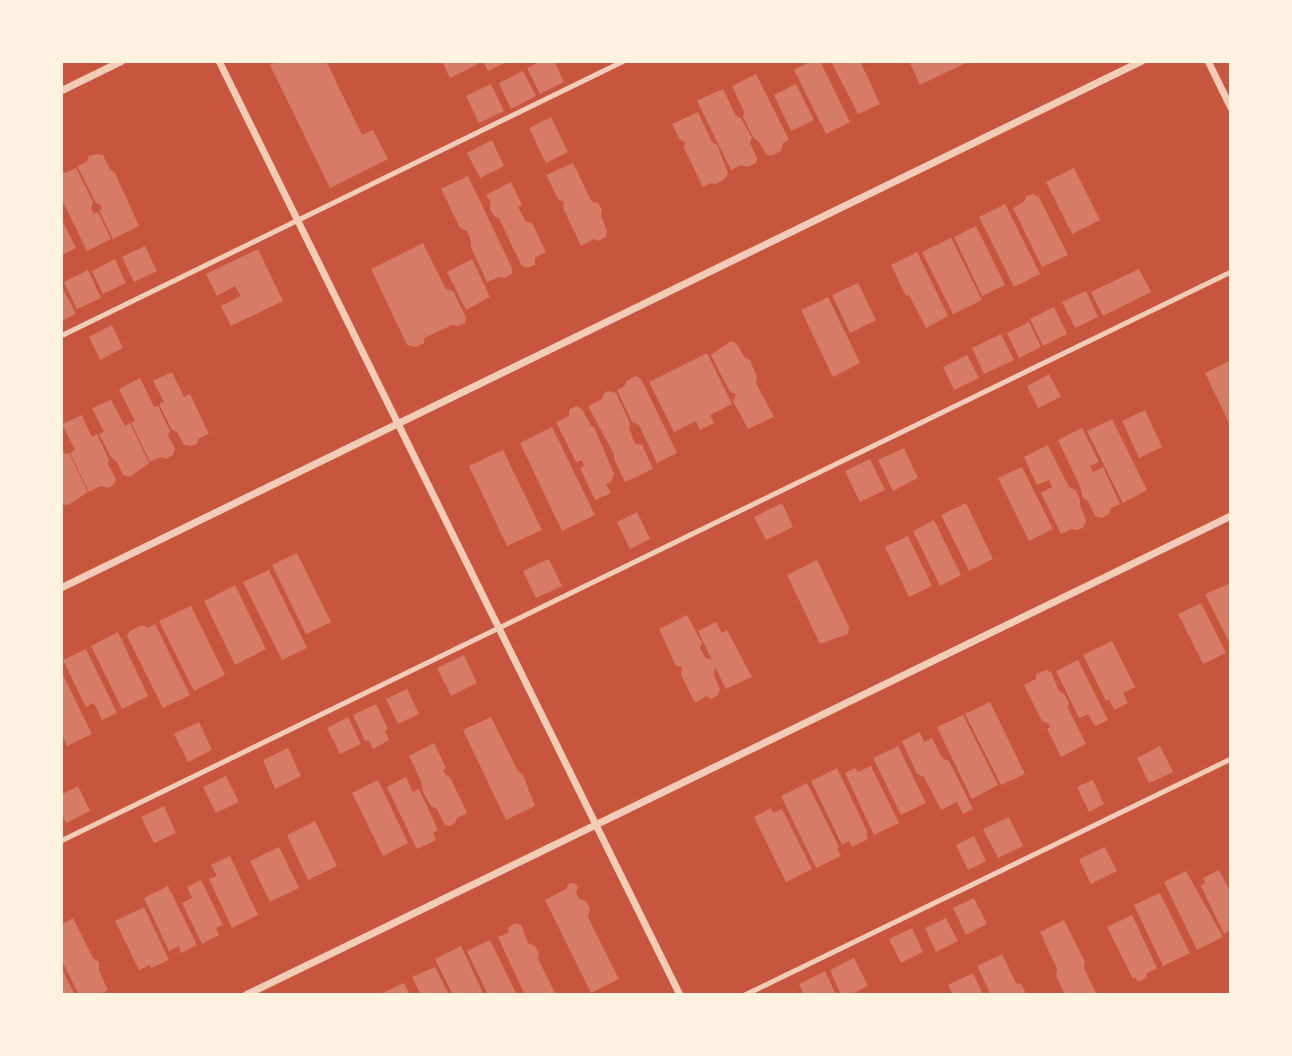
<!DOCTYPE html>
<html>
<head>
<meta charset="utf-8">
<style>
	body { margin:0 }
	#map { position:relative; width:1292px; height:1056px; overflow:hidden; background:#c8553d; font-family:Quicksand,sans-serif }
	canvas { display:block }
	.frame { position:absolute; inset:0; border:63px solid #fff3e0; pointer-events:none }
</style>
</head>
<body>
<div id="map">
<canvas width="1292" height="1056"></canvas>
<div class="frame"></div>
</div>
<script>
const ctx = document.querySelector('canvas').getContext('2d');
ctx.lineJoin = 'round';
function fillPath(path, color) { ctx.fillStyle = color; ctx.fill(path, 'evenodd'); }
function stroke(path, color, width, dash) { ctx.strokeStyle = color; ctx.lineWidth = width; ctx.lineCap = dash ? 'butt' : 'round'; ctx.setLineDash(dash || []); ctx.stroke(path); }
fillPath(new Path2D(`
	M 278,61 L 326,61 L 362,135 L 373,130 L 388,159 L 330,188 L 270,65 Z
	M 442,61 L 477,61 L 478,64 L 450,78 Z
	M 483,61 L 509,61 L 488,71 Z
	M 541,61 L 554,61 L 564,82 L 540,94 L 527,68 Z
	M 811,61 L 820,61 L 850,122 L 826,134 L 794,70 Z
	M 831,61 L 860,61 L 880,104 L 858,114 Z
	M 909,61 L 970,61 L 920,85 Z
	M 523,71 L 536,96 L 511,109 L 499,83 Z
	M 756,74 L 789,140 L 783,143 L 781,151 L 771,156 L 766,154 L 759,142 L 753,137 L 743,117 L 744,111 L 732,86 Z
	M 491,84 L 504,111 L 479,123 L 466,96 Z
	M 796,84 L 814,120 L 791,131 L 774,95 Z
	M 723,89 L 736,116 L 741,118 L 752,138 L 750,143 L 757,158 L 756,163 L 747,167 L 741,165 L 731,170 L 697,101 Z
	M 698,112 L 712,142 L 717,145 L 728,173 L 726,178 L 716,184 L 711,183 L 703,187 L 684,148 L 685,142 L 680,140 L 672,124 Z
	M 551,117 L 568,152 L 546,163 L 529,128 Z
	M 492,140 L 504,166 L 480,178 L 467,153 Z
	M 97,154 L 103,155 L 110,169 L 115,173 L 139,226 L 113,239 L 99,210 L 102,209 L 100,204 L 96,203 L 77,166 L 87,162 L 89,156 Z
	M 573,163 L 592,202 L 598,203 L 602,210 L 601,216 L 607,231 L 606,237 L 598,241 L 594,239 L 581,246 L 563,208 L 564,202 L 558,199 L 546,175 Z
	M 76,168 L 93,202 L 91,208 L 94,214 L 98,212 L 111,239 L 87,251 L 61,198 L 61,171 L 65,173 Z
	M 1074,168 L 1100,220 L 1072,234 L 1046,182 Z
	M 468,176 L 512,268 L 512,274 L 505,278 L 499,277 L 487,282 L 471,247 L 471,241 L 467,231 L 460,228 L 441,189 Z
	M 511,182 L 522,205 L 518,207 L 526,222 L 532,223 L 546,252 L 535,258 L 535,265 L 526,268 L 521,265 L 499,218 L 495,217 L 490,210 L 490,201 L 486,195 Z
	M 1033,194 L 1039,197 L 1068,255 L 1042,267 L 1013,208 L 1024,202 L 1026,196 Z
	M 1005,204 L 1040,274 L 1014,287 L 979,217 Z
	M 61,218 L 76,248 L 61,255 Z
	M 976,226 L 1005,285 L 982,296 L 954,237 Z
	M 951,238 L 982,300 L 953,314 L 922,252 Z
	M 423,243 L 446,289 L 453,291 L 466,317 L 465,323 L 458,326 L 452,325 L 424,338 L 424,343 L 416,347 L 407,345 L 371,269 Z
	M 145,246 L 157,271 L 134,282 L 122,257 Z
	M 258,249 L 283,301 L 231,326 L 221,306 L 241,296 L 235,286 L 217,296 L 206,274 Z
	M 917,252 L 948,316 L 926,328 L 909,295 L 906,296 L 891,265 Z
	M 115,259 L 126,283 L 103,294 L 92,271 Z
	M 472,259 L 490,297 L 466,310 L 447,272 Z
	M 1139,269 L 1151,292 L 1103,316 L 1091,292 Z
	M 88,270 L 101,298 L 77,309 L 64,282 Z
	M 858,283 L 876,320 L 850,333 L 832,295 Z
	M 61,285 L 76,314 L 61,321 Z
	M 1086,291 L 1098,317 L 1075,328 L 1062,302 Z
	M 828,297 L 860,363 L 833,377 L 801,310 Z
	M 1054,307 L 1067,334 L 1043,346 L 1030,319 Z
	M 1029,322 L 1041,347 L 1019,358 L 1007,333 Z
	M 112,325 L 123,348 L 100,360 L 89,337 Z
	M 1001,334 L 1014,360 L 984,374 L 972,348 Z
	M 731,341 L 737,344 L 745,358 L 750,360 L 757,377 L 756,383 L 774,417 L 748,429 L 733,401 L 736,394 L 730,392 L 711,355 Z
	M 707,353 L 732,404 L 710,415 L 714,423 L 700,430 L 696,421 L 674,432 L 649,382 Z
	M 967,355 L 979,378 L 954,390 L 943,367 Z
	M 1231,360 L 1231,427 L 1205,373 Z
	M 172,372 L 184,397 L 190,394 L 209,434 L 198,439 L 197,444 L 191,446 L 184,445 L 177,432 L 172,430 L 159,404 L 164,402 L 153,381 Z
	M 1049,374 L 1061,397 L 1038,408 L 1027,386 Z
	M 636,376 L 641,379 L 677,453 L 657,463 L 639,425 L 632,422 L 617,390 L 625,386 L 626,381 Z
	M 140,378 L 154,407 L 158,406 L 170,431 L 168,435 L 175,449 L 173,455 L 166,459 L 161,457 L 150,462 L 131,422 L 135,421 L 119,389 Z
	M 609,391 L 616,393 L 630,423 L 629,428 L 635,444 L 642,445 L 653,469 L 625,482 L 614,459 L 614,454 L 588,406 L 602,399 L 604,393 Z
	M 111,400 L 125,426 L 130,423 L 149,463 L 130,477 L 123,475 L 117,462 L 111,457 L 99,434 L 104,432 L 92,408 Z
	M 576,406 L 582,409 L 591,426 L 594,427 L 614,474 L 611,482 L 606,484 L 611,493 L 595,500 L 580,468 L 584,466 L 582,460 L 576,462 L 556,422 L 569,416 L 569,410 Z
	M 1145,410 L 1162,447 L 1139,458 L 1122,421 Z
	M 82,415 L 92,437 L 97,434 L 109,460 L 108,464 L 116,479 L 114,484 L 108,488 L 101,486 L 89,492 L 70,453 L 75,450 L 62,424 Z
	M 1112,419 L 1147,490 L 1123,503 L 1087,431 Z
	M 552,427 L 595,515 L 562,531 L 520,443 Z
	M 1082,428 L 1099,462 L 1090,466 L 1093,472 L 1103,467 L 1120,504 L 1111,508 L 1109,514 L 1102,518 L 1095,516 L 1088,501 L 1083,498 L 1079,484 L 1058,440 Z
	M 1048,445 L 1069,487 L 1076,490 L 1080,500 L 1080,505 L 1086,520 L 1084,527 L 1077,530 L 1072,529 L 1061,534 L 1041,493 L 1052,487 L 1049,480 L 1037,485 L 1024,457 Z
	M 61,447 L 65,454 L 69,453 L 88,492 L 68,505 L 61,504 Z
	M 904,448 L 918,478 L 893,491 L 878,460 Z
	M 503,450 L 542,530 L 507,546 L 469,466 Z
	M 870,459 L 885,490 L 860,502 L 845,471 Z
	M 1022,467 L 1053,529 L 1029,541 L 998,478 Z
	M 782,503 L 793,527 L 766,540 L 754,517 Z
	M 966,503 L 993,559 L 969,571 L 941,515 Z
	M 637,512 L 650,539 L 630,549 L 617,522 Z
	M 934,520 L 961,575 L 940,586 L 913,531 Z
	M 908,536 L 932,586 L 909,597 L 885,547 Z
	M 297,553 L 331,622 L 306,634 L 272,565 Z
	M 549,559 L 562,586 L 536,598 L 523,571 Z
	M 817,560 L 849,627 L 848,634 L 820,644 L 787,575 Z
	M 269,570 L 307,648 L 282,660 L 243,582 Z
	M 1231,583 L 1231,646 L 1205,594 Z
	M 235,585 L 266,649 L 235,665 L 204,601 Z
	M 1201,603 L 1226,653 L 1203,664 L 1178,614 Z
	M 191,606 L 225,675 L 194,691 L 159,621 Z
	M 687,615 L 702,643 L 700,648 L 705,657 L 712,660 L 698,631 L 716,622 L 722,633 L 727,630 L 752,677 L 726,689 L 715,667 L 714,675 L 720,689 L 718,695 L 711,699 L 707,696 L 695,703 L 681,675 L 682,667 L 676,666 L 659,629 Z
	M 155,624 L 190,695 L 163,708 L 127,636 L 130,631 L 142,625 L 148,628 Z
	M 118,632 L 148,696 L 122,709 L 91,646 Z
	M 1112,641 L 1135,687 L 1123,693 L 1128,703 L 1114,710 L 1109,699 L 1106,701 L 1083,655 Z
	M 86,649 L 117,713 L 102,720 L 94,703 L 86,707 L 63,660 Z
	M 464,655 L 477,683 L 451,696 L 437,668 Z
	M 1078,660 L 1108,720 L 1095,726 L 1088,714 L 1079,718 L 1056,671 Z
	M 1046,670 L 1051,672 L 1059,691 L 1064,694 L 1069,703 L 1068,708 L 1086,744 L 1061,757 L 1047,729 L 1050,727 L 1048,723 L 1042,721 L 1024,685 L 1036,679 L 1036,674 Z
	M 61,671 L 92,734 L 67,746 L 61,733 Z
	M 407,689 L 419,714 L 398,724 L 386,699 Z
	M 990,702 L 1025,774 L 1001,785 L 965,714 Z
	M 376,704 L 388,729 L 385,731 L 389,740 L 373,749 L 368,740 L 365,741 L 353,715 Z
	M 963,715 L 998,785 L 972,799 L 937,727 Z
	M 348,717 L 361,744 L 340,754 L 327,728 Z
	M 491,717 L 518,771 L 523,775 L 535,806 L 506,820 L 463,730 Z
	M 199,722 L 212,750 L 188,762 L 174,734 Z
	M 920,732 L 924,742 L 932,738 L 942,758 L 949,761 L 973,809 L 963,814 L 957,802 L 941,810 L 924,777 L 917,774 L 902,741 Z
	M 434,743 L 446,768 L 443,770 L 446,775 L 450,777 L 467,813 L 457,818 L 455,823 L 450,826 L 445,825 L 437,809 L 431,806 L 423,792 L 421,781 L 409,756 Z
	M 898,746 L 926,803 L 901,815 L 873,758 Z
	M 1160,746 L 1173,772 L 1149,783 L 1137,758 Z
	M 288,748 L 301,776 L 275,789 L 263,760 Z
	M 871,766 L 899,823 L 874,835 L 845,773 L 855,768 L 858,772 Z
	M 837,768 L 868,833 L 866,834 L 868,839 L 852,847 L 849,841 L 842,845 L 811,781 Z
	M 226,776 L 239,802 L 216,813 L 203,787 Z
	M 406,777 L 413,792 L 419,789 L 438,830 L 433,833 L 436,840 L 417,849 L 387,787 Z
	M 378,780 L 408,843 L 383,856 L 352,793 Z
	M 1093,780 L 1104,804 L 1089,812 L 1077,787 Z
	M 807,783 L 839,847 L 837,848 L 841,856 L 816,868 L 781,796 Z
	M 78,786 L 90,811 L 66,823 L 61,813 L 61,795 Z
	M 164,806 L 176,833 L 154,843 L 141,817 Z
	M 771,808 L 773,813 L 782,809 L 812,869 L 786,882 L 754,817 Z
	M 1009,817 L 1023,846 L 998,858 L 983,829 Z
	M 315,821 L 337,866 L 308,880 L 287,835 Z
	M 974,836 L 986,861 L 968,870 L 956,845 Z
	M 279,847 L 299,888 L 270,902 L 250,861 Z
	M 1105,847 L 1117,871 L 1091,884 L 1079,859 Z
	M 230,856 L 258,915 L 232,928 L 209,879 L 217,876 L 211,865 Z
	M 1219,870 L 1231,893 L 1231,930 L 1224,934 L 1201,886 L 1205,883 L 1203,878 Z
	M 1186,871 L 1223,937 L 1197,950 L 1164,882 Z
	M 201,880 L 223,925 L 216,928 L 219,935 L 202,944 L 182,903 L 192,898 L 187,887 Z
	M 571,883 L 576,884 L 578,888 L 576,893 L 579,899 L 586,901 L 590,909 L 588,917 L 619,979 L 591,993 L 545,900 L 566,889 L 568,884 Z
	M 168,886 L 197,945 L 181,953 L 179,946 L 169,951 L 144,898 Z
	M 1160,893 L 1190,953 L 1163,966 L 1134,905 Z
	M 974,898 L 987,924 L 966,935 L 953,908 Z
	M 144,907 L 169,960 L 151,968 L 150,965 L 139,970 L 115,921 Z
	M 1132,915 L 1157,968 L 1146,974 L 1147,977 L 1138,982 L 1135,977 L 1133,979 L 1107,927 Z
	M 73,918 L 93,958 L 99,962 L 99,971 L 108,990 L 98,995 L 79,995 L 61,959 L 61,925 Z
	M 946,918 L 958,941 L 936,952 L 925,928 Z
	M 1064,920 L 1085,962 L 1084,968 L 1097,995 L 1065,995 L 1056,976 L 1057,969 L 1040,932 Z
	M 516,923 L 521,925 L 528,943 L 535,946 L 539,954 L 538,959 L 556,995 L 525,995 L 498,937 L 508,933 L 509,927 Z
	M 912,928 L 923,952 L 901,963 L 889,939 Z
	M 490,940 L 517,995 L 488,995 L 467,951 Z
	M 461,946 L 484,995 L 453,995 L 435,959 Z
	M 1002,954 L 1016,983 L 1021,984 L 1027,995 L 990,993 L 977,966 Z
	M 854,958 L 868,986 L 850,995 L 841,995 L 830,970 Z
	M 61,967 L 75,995 L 61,995 Z
	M 435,967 L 449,995 L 421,995 L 412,977 Z
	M 825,971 L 836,995 L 804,995 L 799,984 Z
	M 973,973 L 983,995 L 953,995 L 948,985 Z
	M 404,983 L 410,995 L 378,995 Z`), '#d67c66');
stroke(new Path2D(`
	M 61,336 L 624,61
	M 61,841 L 1231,272
	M 745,995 L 1231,759`), '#f1ccb7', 5);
stroke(new Path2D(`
	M 219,61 L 680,995
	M 1208,61 L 1231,108
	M 61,91 L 122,61
	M 61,588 L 1142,61
	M 246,995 L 1231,516`), '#f1ccb7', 7);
</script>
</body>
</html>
